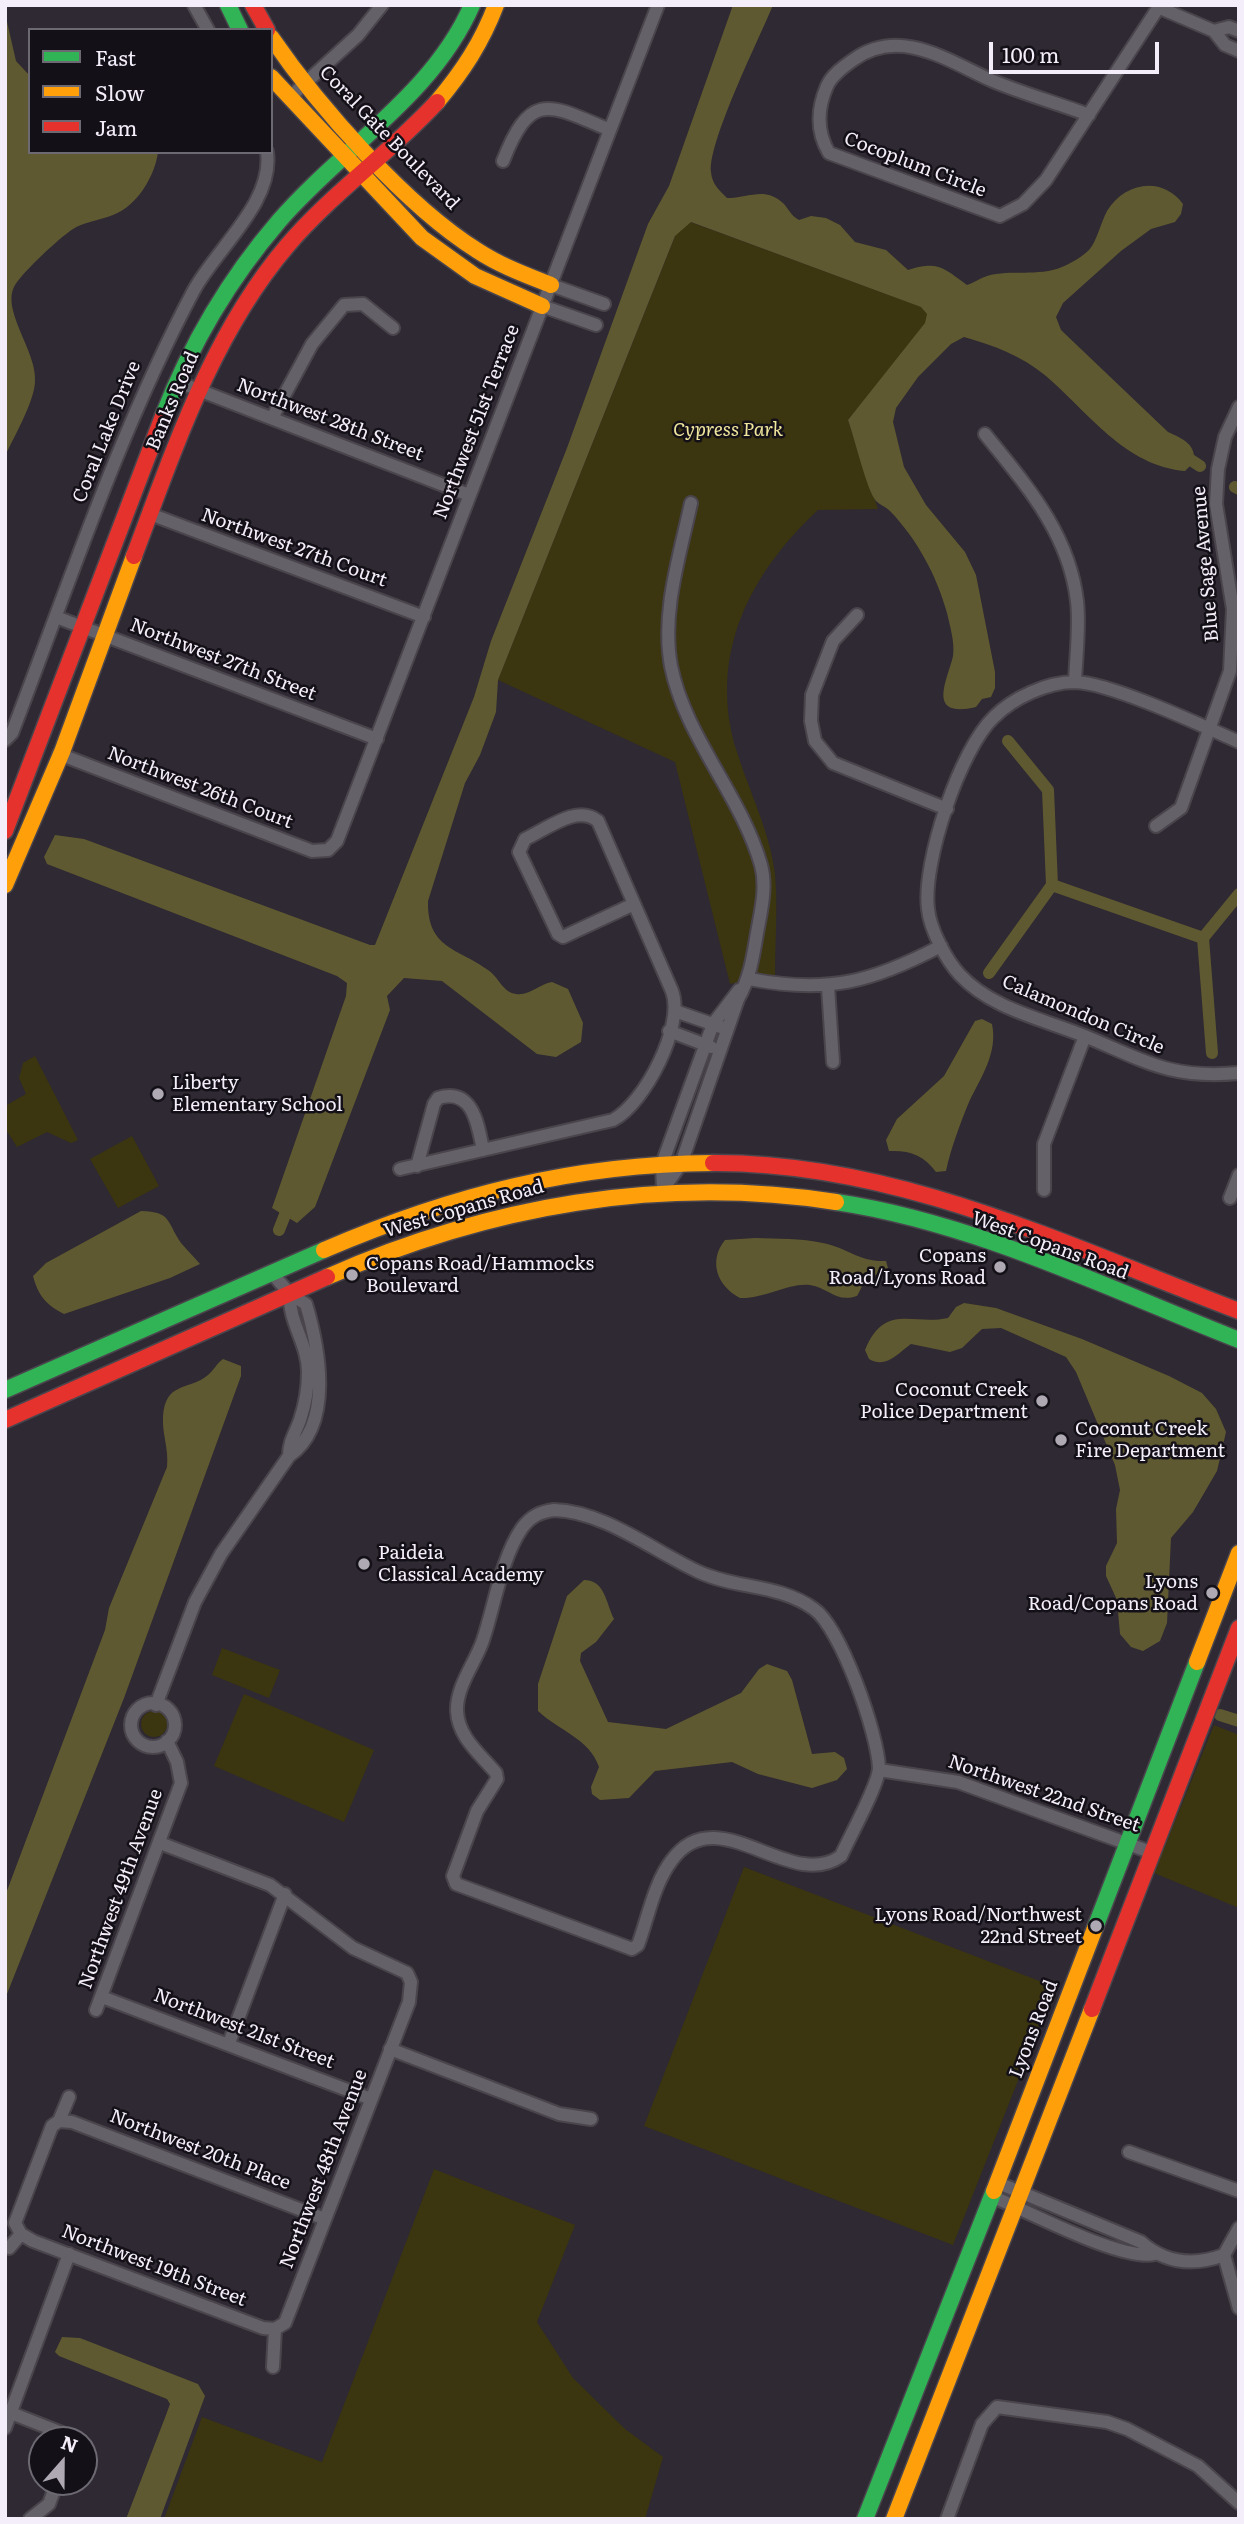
<!DOCTYPE html>
<html>
<head>
<meta charset="utf-8">
<style>
	body { margin:0 }
	#map { position:relative; width:1244px; height:2524px; overflow:hidden; background:#2e2932; font-family:Literata,serif }
	canvas { display:block }
	.frame { position:absolute; inset:0; border:7px solid #f3eef9; pointer-events:none }
	.legend { position:absolute; left:28px; top:28px; width:245px; height:126px; box-sizing:border-box; background:#141018; border:2px solid #6d6972; margin:0; padding:9px 12px; list-style:none; font-size:21px; color:#f3eef9 }
	.legend li { display:flex; align-items:center; gap:14px; height:35px }
	.legend b { width:35px; border:2px solid #6d6972 }
	.north { position:absolute; left:28px; top:2426px; width:70px; height:70px; box-sizing:border-box; background:#141018; border:2px solid #6d6972; border-radius:50%; rotate:21deg; font-size:19px; font-weight:700; line-height:28px; text-align:center; color:#f3eef9 }
	.north::after { content:''; display:block; margin:auto; width:24px; height:32px; background:#aea9b3; clip-path:polygon(50% 0,100% 100%,50% 72%,0 100%) }
	.scale { position:absolute; left:989px; top:42px; width:170px; height:32px; box-sizing:border-box; border:4px solid #f3eef9; border-top:0; padding-left:9px; font-size:21px; line-height:24px; white-space:nowrap; color:#f3eef9; -webkit-text-stroke:5px #141018; paint-order:stroke }
</style>
</head>
<body>
<div id="map">
<canvas width="1244" height="2524"></canvas>
<div class="frame"></div>
<ul class="legend">
<li><b style="height:9px;background:#30b455"></b>Fast</li>
<li><b style="height:9px;background:#ff9f0a"></b>Slow</li>
<li><b style="height:9px;background:#e5322d"></b>Jam</li>
</ul>
<div class="north">N</div>
<div class="scale">100 m</div>
</div>
<script>
const ctx = document.querySelector('canvas').getContext('2d');
ctx.lineJoin = 'round';
function fillPath(path, color) { ctx.fillStyle = color; ctx.fill(path, 'evenodd'); }
function stroke(path, color, width, dash) { ctx.strokeStyle = color; ctx.lineWidth = width; ctx.lineCap = dash ? 'butt' : 'round'; ctx.setLineDash(dash || []); ctx.stroke(path); }
function label(font, color, halo, rows, align = 'center') {
  ctx.font = font + ' Literata,serif'; ctx.lineWidth = 5; ctx.setLineDash([]); ctx.textBaseline = 'middle'; ctx.strokeStyle = halo; ctx.fillStyle = color; for (const [text, x, y, turn = 0] of rows) {
    ctx.save(); ctx.translate(x, y); ctx.rotate((+turn || 0) * Math.PI / 180); ctx.textAlign = isNaN(turn) ? turn : align; if (halo) ctx.strokeText(text, 0, 0); ctx.fillText(text, 0, 0); ctx.restore();
  }
}
fillPath(new Path2D(`
	M 682,219 L 938,313 L 848,420 L 878,509 L 818,510 C 749,574 707,657 737,752 C 749,791 770,832 775,874 C 778,906 775,942 775,975 L 730,984 L 675,762 L 498,680 Z
	M 35,1056 L 78,1140 L 71,1143 L 47,1132 L 17,1147 L 5,1128 L 5,1106 L 26,1094 L 19,1078 L 23,1063 Z
	M 132,1136 L 159,1186 L 118,1208 L 90,1159 Z
	M 222,1648 L 280,1670 L 269,1698 L 212,1675 Z
	M 244,1694 L 374,1750 L 344,1822 L 214,1766 Z
	M141 1724a13 13 0 1 1 26 0a13 13 0 1 1-26 0Z
	M 1214,1725 L 1239,1735 L 1239,1908 L 1154,1873 Z
	M 744,1867 L 1055,1987 L 953,2245 L 644,2126 Z
	M 434,2169 L 575,2225 L 537,2322 L 573,2378 L 625,2429 L 663,2457 L 645,2519 L 164,2519 L 202,2417 L 322,2462 Z`), '#3b3510');
fillPath(new Path2D(`
	M 733,5 L 773,5 C 759,39 708,142 711,172 C 712,184 719,190 727,198 C 748,198 765,186 783,203 C 789,209 791,216 799,220 L 811,216 L 826,218 L 840,225 L 855,242 L 886,250 L 908,270 C 938,261 942,267 967,285 C 974,283 980,278 987,276 C 1011,269 1038,277 1062,267 C 1071,263 1082,257 1089,250 C 1097,241 1101,222 1107,211 C 1125,182 1162,176 1183,204 L 1181,214 L 1175,222 L 1151,229 L 1121,251 L 1063,303 L 1056,317 L 1061,330 L 1168,432 C 1183,439 1196,444 1194,462 L 1185,471 C 1125,466 1088,412 1046,376 C 1022,356 993,345 964,337 L 951,344 L 918,377 L 896,408 L 893,422 L 904,467 L 926,505 L 965,552 L 976,575 L 995,672 L 995,688 L 991,697 L 982,699 L 976,707 C 925,719 948,679 953,656 C 955,643 950,626 947,613 C 937,576 917,539 890,511 C 886,507 880,505 876,501 C 867,491 854,436 848,420 L 925,323 L 927,314 L 921,307 L 691,222 L 675,236 L 498,680 L 496,712 L 480,755 L 465,783 L 428,901 C 427,949 458,948 488,970 C 499,977 502,992 516,994 C 530,996 539,984 552,982 L 568,989 L 583,1023 L 581,1042 L 556,1057 L 537,1054 L 442,981 L 404,978 L 387,996 L 390,1010 L 315,1207 L 297,1223 L 272,1208 L 346,996 L 347,983 L 337,976 L 47,864 L 44,857 L 55,835 L 84,839 L 370,945 L 375,945 L 474,697 L 491,641 L 567,448 L 648,224 L 669,186 Z
	M 5,13 L 16,61 L 30,76 L 30,152 L 158,152 C 155,176 137,206 113,215 C 101,220 84,222 73,229 C 58,239 25,270 15,285 C 0,310 38,352 35,382 C 34,402 14,437 5,456 Z
	M 982,1019 L 992,1024 C 998,1053 981,1077 969,1102 C 960,1124 951,1148 946,1171 L 936,1172 C 924,1155 909,1150 889,1151 L 886,1140 L 897,1119 L 944,1076 L 975,1021 Z
	M 141,1211 C 172,1212 166,1221 181,1243 C 187,1250 194,1257 200,1264 L 170,1278 L 64,1314 C 46,1305 38,1295 33,1276 L 46,1263 Z
	M 755,1238 C 777,1239 801,1238 823,1243 C 848,1248 858,1262 886,1261 L 888,1268 L 865,1281 L 857,1296 C 836,1303 829,1288 810,1285 C 791,1282 763,1299 740,1298 C 717,1286 708,1261 725,1240 Z
	M 964,1303 L 996,1308 L 1082,1339 L 1169,1376 L 1202,1393 L 1216,1409 L 1226,1432 L 1217,1471 L 1193,1512 L 1171,1538 L 1167,1623 L 1160,1641 L 1143,1651 L 1131,1647 L 1120,1634 L 1117,1600 L 1106,1576 L 1106,1566 L 1117,1543 L 1116,1509 L 1120,1490 L 1115,1465 L 1076,1372 L 1066,1357 L 1001,1328 L 982,1329 L 962,1348 L 950,1352 L 911,1344 C 897,1354 886,1369 869,1359 L 865,1350 C 885,1302 913,1326 948,1318 L 956,1307 Z
	M 223,1359 L 241,1366 L 241,1376 L 124,1698 L 5,1999 L 5,1896 L 105,1630 L 109,1608 L 167,1467 C 169,1449 162,1434 163,1417 C 165,1381 189,1391 208,1375 C 214,1370 217,1363 223,1359 Z
	M 584,1580 C 605,1580 606,1603 614,1619 L 596,1642 L 581,1653 L 580,1661 L 608,1722 L 666,1729 L 741,1693 L 759,1669 L 767,1664 L 787,1671 L 792,1680 L 812,1754 L 835,1752 L 844,1758 L 847,1769 L 837,1780 L 812,1788 L 758,1774 L 732,1762 L 655,1771 L 629,1798 L 600,1800 L 592,1794 L 591,1787 L 599,1767 C 589,1738 559,1731 538,1711 L 538,1684 L 567,1596 Z
	M 62,2337 L 80,2338 L 198,2384 L 205,2396 L 160,2519 L 126,2519 L 166,2415 L 170,2404 L 167,2399 L 59,2356 L 55,2352 Z`), '#5f5931');
stroke(new Path2D(`
	M 1180,453 L 1200,466
	M 1235,487 L 1239,489
	M 1008,741 L 1048,790 L 1052,885 L 1203,938 L 1212,1053
	M 1203,938 L 1239,894
	M 989,973 L 1052,885
	M 279,1230 L 290,1202
	M 1220,1715 L 1239,1721`), '#5f5931', 12);
const street = new Path2D(`
	M 194,5 L 208,30
	M 1160,8 L 1214,31 L 1225,45 L 1239,51
	M 1214,31 L 1229,27 L 1239,31
	M 289,98 L 358,35 L 382,5
	M 1089,115 C 1057,103 1024,94 993,81 C 948,61 900,26 853,60 C 843,67 832,75 827,86 C 817,109 816,131 829,153 L 1000,216 L 1023,204 L 1046,180 L 1160,5
	M 503,161 C 531,89 550,105 610,130
	M 551,285 L 604,304
	M 542,306 L 596,325
	M 178,382 L 469,495
	M 272,418 L 312,344 L 344,305 L 363,304 L 393,328
	M 985,434 C 1026,485 1069,533 1077,601 C 1080,627 1076,656 1075,682
	M 150,514 L 424,617
	M 857,615 L 833,641 L 812,695 L 811,721 L 815,741 L 833,763 L 947,809
	M 56,617 L 377,739
	M 5,740 L 12,733 C 69,584 119,431 194,290 C 217,248 274,202 267,152
	M 1239,742 C 1203,726 1111,683 1075,682 C 1047,682 1013,698 994,717 C 960,749 922,863 928,909 C 930,929 946,960 960,975 C 993,1010 1044,1019 1087,1037 C 1147,1062 1171,1079 1239,1073
	M 59,754 L 312,851 L 328,850 L 337,841 L 658,5
	M 1156,826 L 1181,808 L 1230,671 L 1233,609 L 1216,504 L 1218,469 L 1225,437 L 1239,407
	M 749,979 C 828,994 872,982 941,946
	M 828,987 L 833,1062
	M 675,1011 L 721,1027
	M 669,1031 L 711,1047
	M 417,1166 L 434,1104 L 438,1098 C 473,1087 478,1125 483,1150
	M 400,1169 L 613,1120 C 645,1103 685,1025 672,991 L 598,821 C 577,804 547,829 525,839 L 519,852 L 558,934 L 563,937 L 634,904
	M 663,1189 L 681,1164 L 738,999 C 750,978 753,957 757,933 C 761,911 767,887 761,865 C 741,795 685,737 671,666 C 661,612 680,555 691,503
	M 663,1189 L 662,1164 L 713,1024 L 739,990
	M 1044,1190 L 1044,1144 L 1085,1036
	M 1230,1198 L 1239,1175
	M 289,1456 C 289,1441 295,1434 300,1420 C 305,1405 308,1388 308,1372 C 308,1344 288,1321 290,1294
	M 554,1510 C 604,1511 655,1552 699,1572 C 736,1589 780,1584 814,1609 C 841,1628 878,1734 879,1768 C 879,1784 849,1838 841,1856 C 790,1893 718,1797 672,1860 C 654,1883 648,1918 638,1945 L 632,1949 L 456,1884 L 453,1876 L 477,1811 L 497,1779 L 496,1773 C 480,1754 458,1737 457,1711 C 456,1686 476,1662 483,1640 C 495,1604 501,1559 522,1528 C 531,1516 540,1512 554,1510 Z
	M131 1725a22 22 0 1 1 44 0a22 22 0 1 1-44 0Z
	M 156,1705 L 195,1602 L 221,1554 L 289,1456 C 334,1425 319,1348 306,1304 L 290,1294 L 271,1272
	M 879,1770 L 958,1782 L 1153,1853
	M 160,1843 L 270,1885 L 353,1948 L 407,1973 L 411,1982 L 409,2002 L 285,2323 L 275,2329 L 273,2367
	M 102,1997 L 371,2099
	M 96,2010 L 181,1783 L 177,1762 L 167,1741
	M 229,2043 L 285,1894
	M 390,2049 L 559,2114 L 591,2119
	M 59,2121 L 72,2122 L 325,2219
	M 1129,2152 L 1239,2191
	M 996,2182 L 1141,2242 C 1166,2264 1194,2266 1224,2255
	M 991,2196 C 1026,2210 1122,2262 1155,2254
	M 21,2234 L 33,2241 L 263,2328 L 275,2329
	M 9,2248 L 21,2234 L 15,2223 L 52,2126 L 59,2121 L 69,2097
	M 1224,2255 L 1239,2308
	M 1224,2255 L 1239,2228
	M 6,2411 L 67,2435 L 69,2440
	M 5,2428 L 69,2254
	M 30,2519 L 49,2504 L 57,2482
	M 947,2519 L 982,2424 L 997,2407 L 1107,2422 L 1127,2429 L 1198,2466 L 1239,2503`);
const fast = new Path2D(`
	M 228,5 L 240,30
	M 163,416 C 190,346 230,278 279,221 C 342,148 433,95 472,5
	M 836,1202 C 976,1223 1109,1289 1239,1340
	M 5,1390 L 324,1250
	M 1095,1928 L 1197,1662
	M 865,2519 L 994,2191`);
const slow = new Path2D(`
	M 271,37 C 319,107 406,206 478,251 C 501,266 526,275 551,285
	M 271,77 L 422,238 L 475,276 L 542,306
	M 437,102 C 463,71 482,42 496,5
	M 5,885 L 62,752 L 134,556
	M 324,1250 C 452,1195 573,1164 713,1163
	M 327,1277 C 488,1206 661,1175 836,1202
	M 1197,1662 L 1239,1553
	M 994,2191 L 1095,1928
	M 894,2519 L 1092,2009`);
const jam = new Path2D(`
	M 253,5 L 267,30
	M 134,556 C 174,450 212,334 287,246 C 332,193 390,153 437,102
	M 5,831 L 163,416
	M 713,1163 C 898,1162 1070,1247 1239,1311
	M 5,1420 L 327,1277
	M 1092,2009 L 1239,1628`);
stroke(street, '#4a454d', 16);
stroke(fast, '#4a454d', 19);
stroke(slow, '#4a454d', 19);
stroke(jam, '#4a454d', 19);
stroke(street, '#656168', 12);
stroke(fast, '#30b455', 16);
stroke(slow, '#ff9f0a', 16);
stroke(jam, '#e5322d', 16);
for (const [x, y, r, color] of [
	[158,1094,7,"#aea9b3"],
	[1000,1267,7,"#aea9b3"],
	[352,1275,7,"#aea9b3"],
	[1042,1401,7,"#aea9b3"],
	[1061,1440,7,"#aea9b3"],
	[364,1564,7,"#aea9b3"],
	[1212,1593,7,"#aea9b3"],
	[1096,1926,7,"#aea9b3"]
]) { const dot = new Path2D(); dot.arc(x, y, r, 0, 2 * Math.PI); ctx.fillStyle = color; ctx.fill(dot); stroke(dot, '#141018', 2.5); }
label('19px', '#f3eef9', '#141018', [
	["Coral Gate Boulevard",389,138,46],
	["Cocoplum Circle",915,165,21],
	["Banks Road",173,401,-67],
	["Northwest 28th Street",330,420,21],
	["Northwest 51st Terrace",477,422,-69],
	["Coral Lake Drive",107,432,-68],
	["Northwest 27th Court",294,548,20],
	["Blue Sage Avenue",1206,564,-95],
	["Northwest 27th Street",223,660,21],
	["Northwest 26th Court",200,788,21],
	["Calamondon Circle",1083,1015,23],
	["West Copans Road",464,1209,-16],
	["West Copans Road",1050,1246,20],
	["Northwest 22nd Street",1044,1794,19],
	["Northwest 49th Avenue",121,1889,-70],
	["Northwest 21st Street",244,2029,21],
	["Lyons Road",1034,2029,-69],
	["Northwest 20th Place",200,2150,21],
	["Northwest 48th Avenue",324,2169,-69],
	["Northwest 19th Street",154,2266,21]
]);
label('italic 19px', '#f0e69c', '#141018', [
	["Cypress Park",728,430]
]);
label('19px', '#f3eef9', '#141018', [
	["Liberty",172,1083],
	["Elementary School",172,1105],
	["Copans",986,1256,"right"],
	["Road/Lyons Road",986,1278,"right"],
	["Copans Road/Hammocks",366,1264],
	["Boulevard",366,1286],
	["Coconut Creek",1028,1390,"right"],
	["Police Department",1028,1412,"right"],
	["Coconut Creek",1075,1429],
	["Fire Department",1075,1451],
	["Paideia",378,1553],
	["Classical Academy",378,1575],
	["Lyons",1198,1582,"right"],
	["Road/Copans Road",1198,1604,"right"],
	["Lyons Road/Northwest",1082,1915,"right"],
	["22nd Street",1082,1937,"right"]
], 'left');
</script>
</body>
</html>
